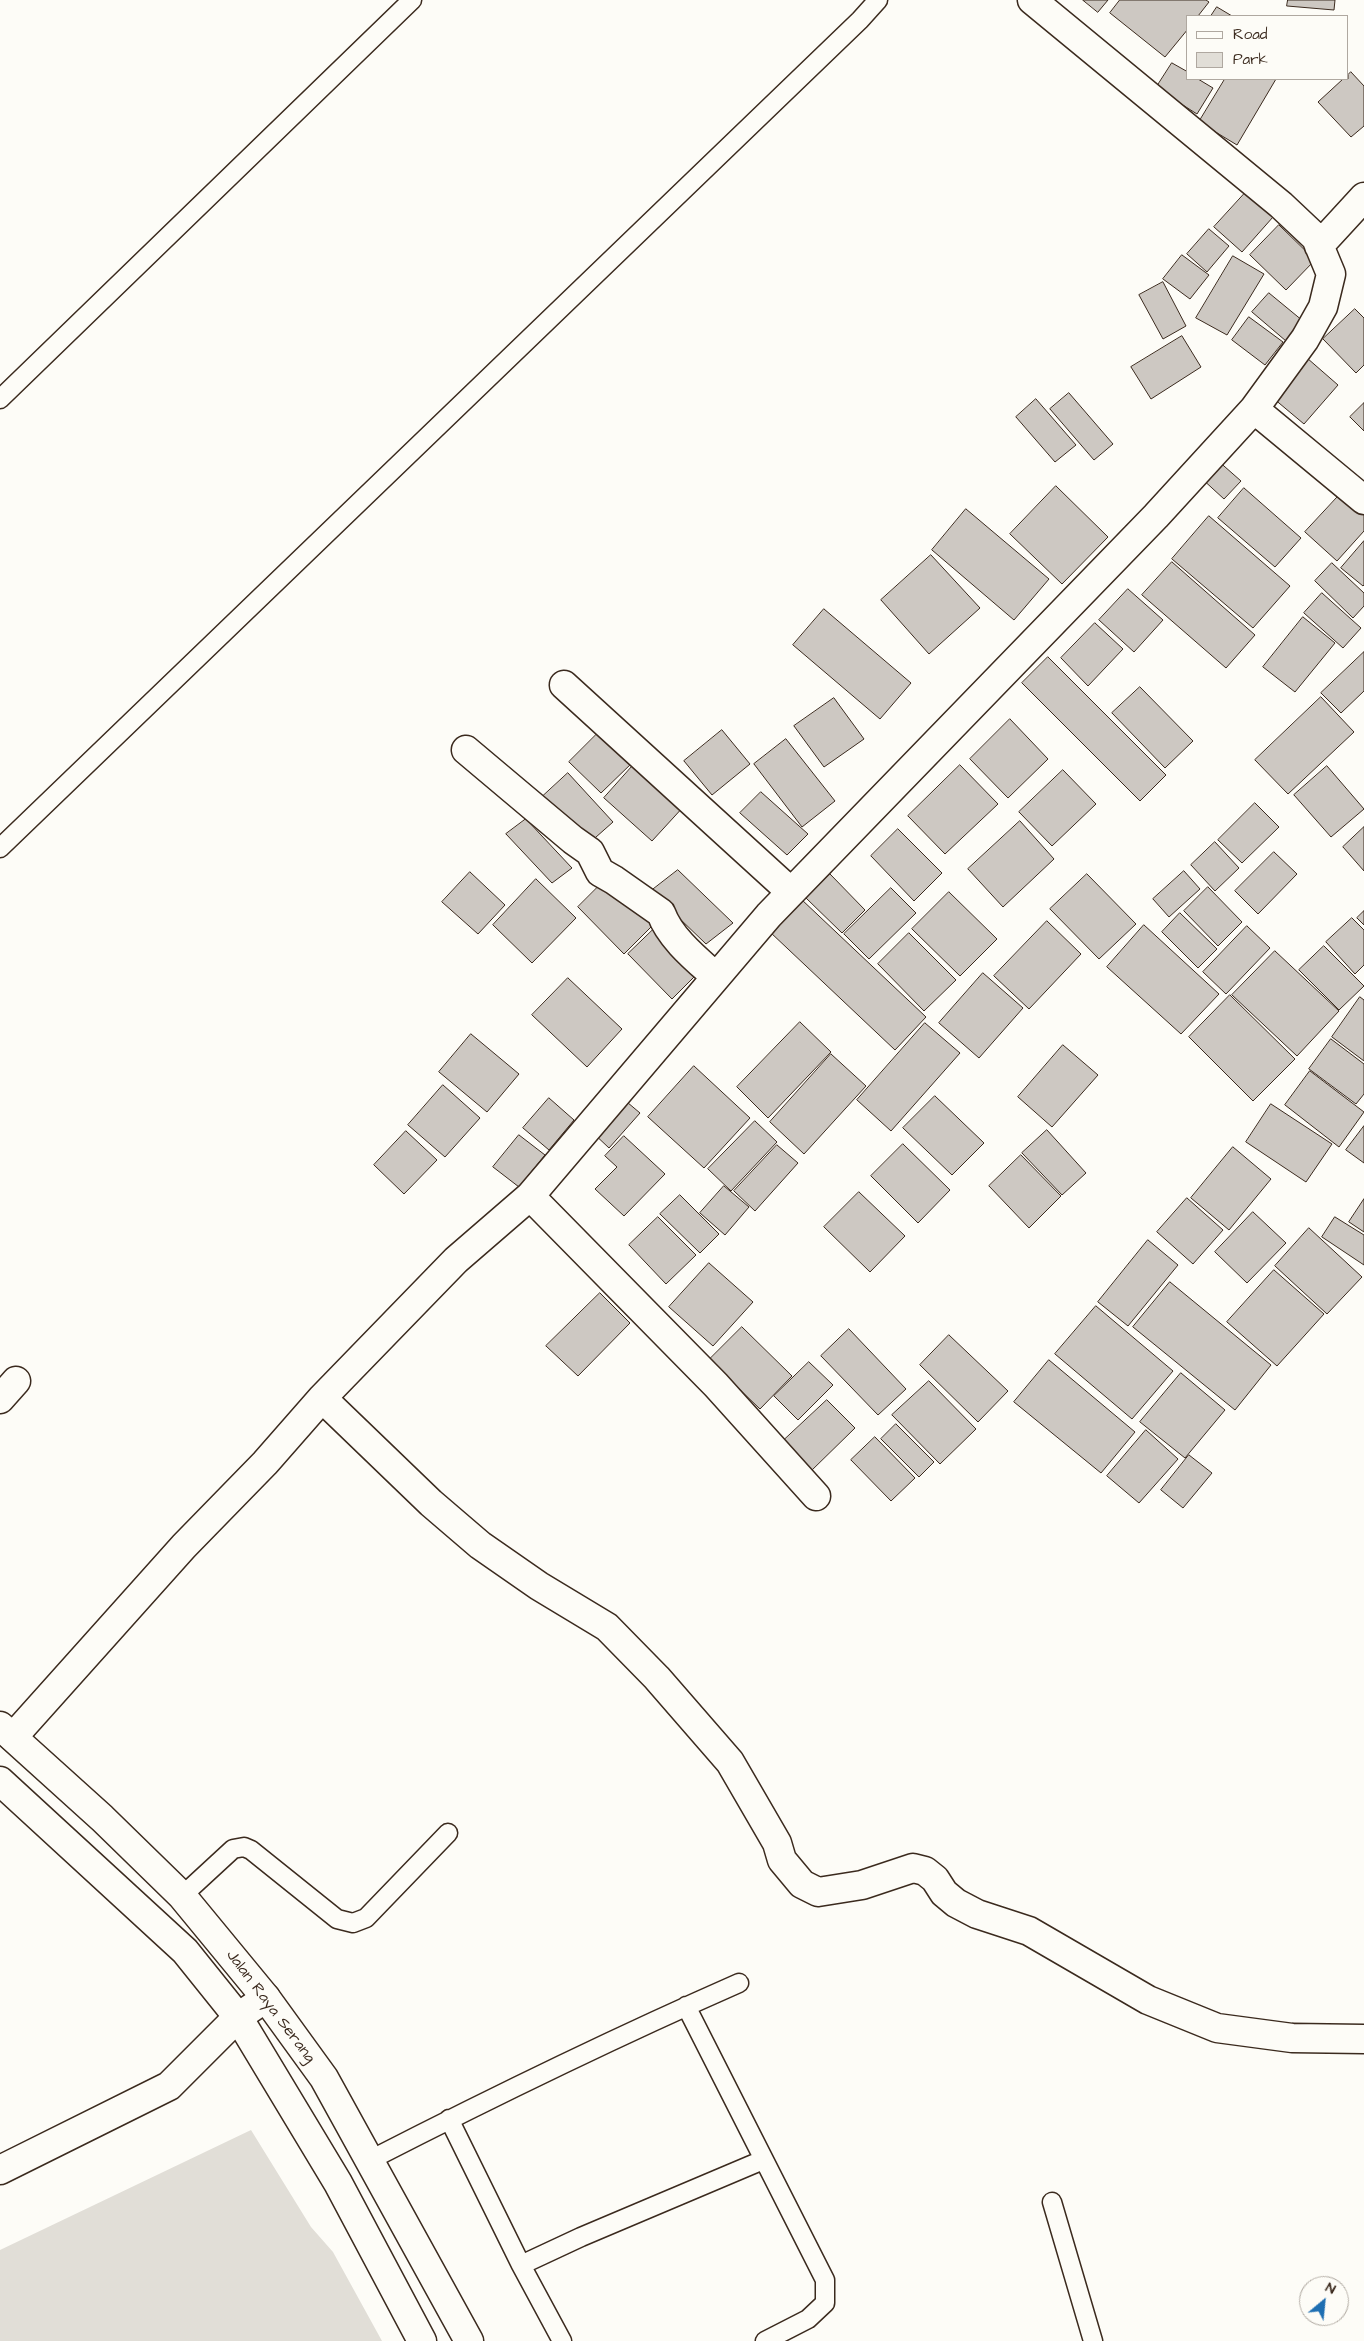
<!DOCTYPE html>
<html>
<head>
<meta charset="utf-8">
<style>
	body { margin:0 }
	#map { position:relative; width:1364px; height:2341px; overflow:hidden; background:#fdfcf7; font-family:"Architects Daughter",sans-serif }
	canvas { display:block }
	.legend { position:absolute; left:1186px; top:15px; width:162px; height:65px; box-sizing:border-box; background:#fdfcf7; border:1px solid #afa8a0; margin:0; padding:6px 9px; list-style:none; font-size:15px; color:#3b2a1e }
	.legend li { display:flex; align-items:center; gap:10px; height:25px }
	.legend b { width:25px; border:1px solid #afa8a0 }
	.north { position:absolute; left:1299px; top:2276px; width:50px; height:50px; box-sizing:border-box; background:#fdfcf7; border:1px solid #afa8a0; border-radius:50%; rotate:28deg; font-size:14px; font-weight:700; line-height:20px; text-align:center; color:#3b2a1e }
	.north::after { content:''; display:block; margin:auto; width:18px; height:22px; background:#1f6fb2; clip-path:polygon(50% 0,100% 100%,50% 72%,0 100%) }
</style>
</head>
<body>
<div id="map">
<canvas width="1364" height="2341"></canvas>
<ul class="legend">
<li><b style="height:6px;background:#fdfcf7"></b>Road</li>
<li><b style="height:14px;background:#e1ded7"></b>Park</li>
</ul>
<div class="north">N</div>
</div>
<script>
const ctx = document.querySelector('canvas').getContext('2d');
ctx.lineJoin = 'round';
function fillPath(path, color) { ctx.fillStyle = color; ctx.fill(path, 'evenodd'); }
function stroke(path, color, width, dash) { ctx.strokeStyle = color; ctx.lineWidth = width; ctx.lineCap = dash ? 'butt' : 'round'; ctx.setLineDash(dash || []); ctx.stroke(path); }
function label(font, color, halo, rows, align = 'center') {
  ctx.font = font + ' "Architects Daughter",sans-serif'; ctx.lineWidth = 4; ctx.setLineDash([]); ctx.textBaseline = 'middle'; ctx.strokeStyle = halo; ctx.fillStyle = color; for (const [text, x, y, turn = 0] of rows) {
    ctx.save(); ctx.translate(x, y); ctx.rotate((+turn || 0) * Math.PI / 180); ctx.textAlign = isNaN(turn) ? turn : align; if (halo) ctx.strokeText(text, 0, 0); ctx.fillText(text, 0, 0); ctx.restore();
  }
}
fillPath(new Path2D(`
	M 251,2130 L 311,2227 L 333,2252 L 382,2341 L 0,2341 L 0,2250 Z`), '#e1ded7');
const building = new Path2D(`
	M 1083,0 L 1108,0 L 1098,12 Z
	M 1120,0 L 1206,0 L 1209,2 L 1198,16 L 1188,16 L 1188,29 L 1165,57 L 1110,13 Z
	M 1288,0 L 1335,0 L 1334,10 L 1287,6 Z
	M 1217,7 L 1232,16 L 1211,16 Z
	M 1172,63 L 1188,72 L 1188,79 L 1198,79 L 1213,88 L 1197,114 L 1156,88 Z
	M 1351,72 L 1364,86 L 1364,126 L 1351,137 L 1318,102 L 1343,79 L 1348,79 L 1348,75 Z
	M 1225,79 L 1276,79 L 1237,145 L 1199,122 Z
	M 1246,192 L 1273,217 L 1242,252 L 1214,227 Z
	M 1279,225 L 1315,260 L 1286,290 L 1250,255 Z
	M 1209,229 L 1229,246 L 1207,272 L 1187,254 Z
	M 1182,255 L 1209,275 L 1190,299 L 1163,279 Z
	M 1233,256 L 1264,274 L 1227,335 L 1196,318 Z
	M 1163,282 L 1186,326 L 1163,339 L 1139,295 Z
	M 1269,293 L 1303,321 L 1286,341 L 1252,312 Z
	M 1355,309 L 1364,318 L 1364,365 L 1356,373 L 1323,339 Z
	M 1249,317 L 1283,342 L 1265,365 L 1232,340 Z
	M 1182,336 L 1201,367 L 1151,399 L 1131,367 Z
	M 1307,358 L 1338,385 L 1304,424 L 1273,398 Z
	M 1069,393 L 1113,444 L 1094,460 L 1050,409 Z
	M 1036,399 L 1076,445 L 1055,462 L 1016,417 Z
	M 1364,403 L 1364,431 L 1350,417 Z
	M 1216,459 L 1241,481 L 1224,499 L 1200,477 Z
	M 1056,486 L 1108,537 L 1062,584 L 1010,534 Z
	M 1244,488 L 1301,538 L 1275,567 L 1218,518 Z
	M 1345,489 L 1364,507 L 1364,531 L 1337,561 L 1305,532 Z
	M 966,509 L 1049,579 L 1014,620 L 932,550 Z
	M 1209,516 L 1290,586 L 1253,628 L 1172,559 Z
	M 1364,541 L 1364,585 L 1363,586 L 1341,568 Z
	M 931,555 L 980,608 L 929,654 L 881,600 Z
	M 1172,562 L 1255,635 L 1226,668 L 1142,595 Z
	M 1332,563 L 1364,593 L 1364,606 L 1353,618 L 1315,581 Z
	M 1128,589 L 1163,620 L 1134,652 L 1099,620 Z
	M 1322,593 L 1361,628 L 1343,648 L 1304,613 Z
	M 824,609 L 911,683 L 880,719 L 793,645 Z
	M 1303,617 L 1335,643 L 1295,692 L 1263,667 Z
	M 1095,623 L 1123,649 L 1088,686 L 1061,658 Z
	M 1364,652 L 1364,691 L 1341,713 L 1321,693 Z
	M 1048,657 L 1166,775 L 1140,801 L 1022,683 Z
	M 1140,687 L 1193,741 L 1165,768 L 1112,713 Z
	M 1321,697 L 1354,732 L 1288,794 L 1255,760 Z
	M 834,698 L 864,739 L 824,767 L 794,726 Z
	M 1010,719 L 1048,759 L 1008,798 L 970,759 Z
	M 601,730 L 633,762 L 601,793 L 569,762 Z
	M 722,730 L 750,764 L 712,795 L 684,761 Z
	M 786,739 L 835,801 L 802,827 L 754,764 Z
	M 637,761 L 685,805 L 652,841 L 604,798 Z
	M 960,765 L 998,804 L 945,854 L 908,816 Z
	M 1327,766 L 1364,809 L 1331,837 L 1294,795 Z
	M 1063,770 L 1096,804 L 1052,846 L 1019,812 Z
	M 568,773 L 613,822 L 587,845 L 542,797 Z
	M 761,792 L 808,834 L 787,855 L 740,813 Z
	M 1255,803 L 1279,827 L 1242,863 L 1218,840 Z
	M 526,819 L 572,868 L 552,883 L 506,834 Z
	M 1020,821 L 1054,859 L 1003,907 L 968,869 Z
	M 1364,827 L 1364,871 L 1343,847 Z
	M 898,829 L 942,873 L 914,901 L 871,856 Z
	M 1215,842 L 1239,868 L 1215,891 L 1191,865 Z
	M 1274,852 L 1297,874 L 1258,914 L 1235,891 Z
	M 678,870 L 733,923 L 706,944 L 651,891 Z
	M 1184,871 L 1200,889 L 1169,917 L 1153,899 Z
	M 470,872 L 505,905 L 478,934 L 442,902 Z
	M 830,874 L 865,910 L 842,933 L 806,898 Z
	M 1087,874 L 1136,924 L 1099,959 L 1050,909 Z
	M 608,877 L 654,924 L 624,954 L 578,907 Z
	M 536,879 L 576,918 L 532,963 L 493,925 Z
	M 1208,887 L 1242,922 L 1218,946 L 1184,911 Z
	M 891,888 L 916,913 L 869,959 L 844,934 Z
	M 949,892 L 997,939 L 960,976 L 912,929 Z
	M 801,899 L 926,1017 L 895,1050 L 770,932 Z
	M 1364,911 L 1364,925 L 1357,918 Z
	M 1180,913 L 1217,949 L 1198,968 L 1162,932 Z
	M 1352,918 L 1364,930 L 1364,965 L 1355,974 L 1326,942 Z
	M 1047,921 L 1081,954 L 1029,1009 L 994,976 Z
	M 1144,925 L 1219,994 L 1181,1034 L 1107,967 Z
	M 1247,926 L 1270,948 L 1226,994 L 1203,972 Z
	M 656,927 L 700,971 L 672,999 L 628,954 Z
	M 909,933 L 956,980 L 924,1011 L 878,964 Z
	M 1324,946 L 1364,986 L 1339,1010 L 1299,970 Z
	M 1275,951 L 1339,1011 L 1297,1056 L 1232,995 Z
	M 983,973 L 1023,1008 L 979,1058 L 939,1023 Z
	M 568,978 L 622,1029 L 587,1067 L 532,1015 Z
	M 1230,995 L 1295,1059 L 1253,1101 L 1189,1037 Z
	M 1360,997 L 1364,1000 L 1364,1061 L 1332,1037 Z
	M 800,1022 L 831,1052 L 768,1118 L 737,1087 Z
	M 925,1023 L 960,1053 L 891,1131 L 857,1100 Z
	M 471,1034 L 519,1074 L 487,1112 L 439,1072 Z
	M 1331,1039 L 1364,1064 L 1364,1094 L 1356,1104 L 1309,1069 Z
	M 1063,1045 L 1098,1075 L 1052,1127 L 1018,1097 Z
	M 831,1054 L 866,1086 L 804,1154 L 770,1122 Z
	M 694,1066 L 750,1118 L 704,1168 L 648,1117 Z
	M 1310,1071 L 1364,1112 L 1339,1147 L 1285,1105 Z
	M 443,1085 L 480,1118 L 445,1157 L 408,1125 Z
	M 935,1096 L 984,1143 L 952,1175 L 903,1128 Z
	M 621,1097 L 640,1113 L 609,1148 L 591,1131 Z
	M 549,1098 L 574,1120 L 549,1150 L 523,1128 Z
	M 1271,1104 L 1332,1144 L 1306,1182 L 1246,1142 Z
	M 755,1121 L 777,1142 L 731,1191 L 708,1169 Z
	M 1364,1126 L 1364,1163 L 1346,1150 Z
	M 1047,1130 L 1086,1173 L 1062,1195 L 1022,1153 Z
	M 406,1131 L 437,1160 L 404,1194 L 374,1165 Z
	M 519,1135 L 545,1155 L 519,1187 L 493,1167 Z
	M 624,1136 L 665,1174 L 624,1216 L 595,1189 L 617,1167 L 605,1156 Z
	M 903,1144 L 950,1190 L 918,1223 L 871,1176 Z
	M 777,1145 L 798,1163 L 755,1211 L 734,1191 Z
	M 1233,1147 L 1271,1179 L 1229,1230 L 1191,1198 Z
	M 1021,1155 L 1061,1196 L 1029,1228 L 989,1186 Z
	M 724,1186 L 749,1207 L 725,1235 L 700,1213 Z
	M 859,1192 L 905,1236 L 870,1272 L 824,1227 Z
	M 680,1195 L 719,1234 L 700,1253 L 660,1214 Z
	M 1187,1198 L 1223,1230 L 1193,1264 L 1157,1232 Z
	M 1364,1199 L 1364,1232 L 1349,1222 Z
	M 1253,1212 L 1286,1243 L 1247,1283 L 1215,1252 Z
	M 658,1217 L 696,1255 L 666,1284 L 629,1245 Z
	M 1335,1217 L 1364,1235 L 1364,1265 L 1322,1237 Z
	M 1309,1228 L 1362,1277 L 1327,1314 L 1275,1266 Z
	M 1148,1240 L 1178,1265 L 1128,1326 L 1098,1302 Z
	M 709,1263 L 753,1302 L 713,1346 L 669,1307 Z
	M 1274,1270 L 1324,1314 L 1277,1366 L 1227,1322 Z
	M 1170,1282 L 1271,1365 L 1235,1410 L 1133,1327 Z
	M 600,1293 L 630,1323 L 578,1376 L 546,1346 Z
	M 1096,1306 L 1173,1371 L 1132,1419 L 1055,1354 Z
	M 742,1327 L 792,1376 L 760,1409 L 709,1360 Z
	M 849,1329 L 906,1389 L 878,1415 L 821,1356 Z
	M 949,1335 L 1008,1391 L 978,1422 L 920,1365 Z
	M 1049,1360 L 1135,1432 L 1101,1473 L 1014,1402 Z
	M 809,1362 L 833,1385 L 798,1420 L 774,1396 Z
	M 1181,1373 L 1225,1410 L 1185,1458 L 1140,1422 Z
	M 929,1381 L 976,1429 L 940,1464 L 892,1415 Z
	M 827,1400 L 855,1428 L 810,1472 L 782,1442 Z
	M 896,1424 L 934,1462 L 919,1477 L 881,1439 Z
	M 1146,1430 L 1178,1459 L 1139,1503 L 1107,1476 Z
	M 875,1437 L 915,1478 L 891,1501 L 851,1460 Z
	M 1189,1455 L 1212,1473 L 1183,1508 L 1161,1490 Z`);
fillPath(building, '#cdc8c2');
stroke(building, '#3b2a1e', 1);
const service = new Path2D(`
	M 0,399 L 412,0
	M 0,848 L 860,20 L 878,0
	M 182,1896 L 233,1849 L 244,1847 L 251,1850 L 337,1919 L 353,1923 L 366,1918 L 448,1833
	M 686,2006 L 825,2280 L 825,2303 L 808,2319 L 765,2341
	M 449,2119 L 521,2265 L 581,2237 L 763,2160
	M 370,2160 C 491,2098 614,2038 739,1983
	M 1052,2202 L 1093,2341
	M 521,2265 L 562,2341`);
const minor = new Path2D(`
	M 1319,246 L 1364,197
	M 1254,409 L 1364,500
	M 564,685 L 791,892
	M 466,750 L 573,840 L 590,852 L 600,872 L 614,880 L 661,913 C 670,938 696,959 715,976
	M 530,1196 L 716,1385 L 816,1496
	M 322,1398 L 431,1503 L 480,1545 L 539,1586 L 607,1627 L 657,1678 L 730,1762 L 777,1843 L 782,1860 L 802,1884 L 818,1892 L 862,1885 L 913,1868 L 925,1871 L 935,1879 L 944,1893 L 956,1903 L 977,1914 L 1029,1931 L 1148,2000 L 1217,2028 L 1292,2038 L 1364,2039
	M 0,1399 L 16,1381
	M 13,1737 L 184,1546 L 265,1463 L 322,1398 L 456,1260 L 530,1196 L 769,915 L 1156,516 L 1254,409 L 1305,339 L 1323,307 L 1331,274 L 1316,238 L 1281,205 L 1032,0
	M 0,2170 L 169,2086 L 238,2017 L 266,1998`);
const trunk = new Path2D(`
	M 0,1726 L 102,1818 L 182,1896 L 266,1998 L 324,2078 L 469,2341
	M 0,1781 L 185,1951 L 238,2017 L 338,2183 L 422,2341`);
stroke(service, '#3b2a1e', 21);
stroke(minor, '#3b2a1e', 31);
stroke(trunk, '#3b2a1e', 31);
stroke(service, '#fdfcf7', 18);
stroke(minor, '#fdfcf7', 28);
stroke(trunk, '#fdfcf7', 28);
label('16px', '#3b2a1e', '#fdfcf7', [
	["Jalan Raya Serang",270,2007,53]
]);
</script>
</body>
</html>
